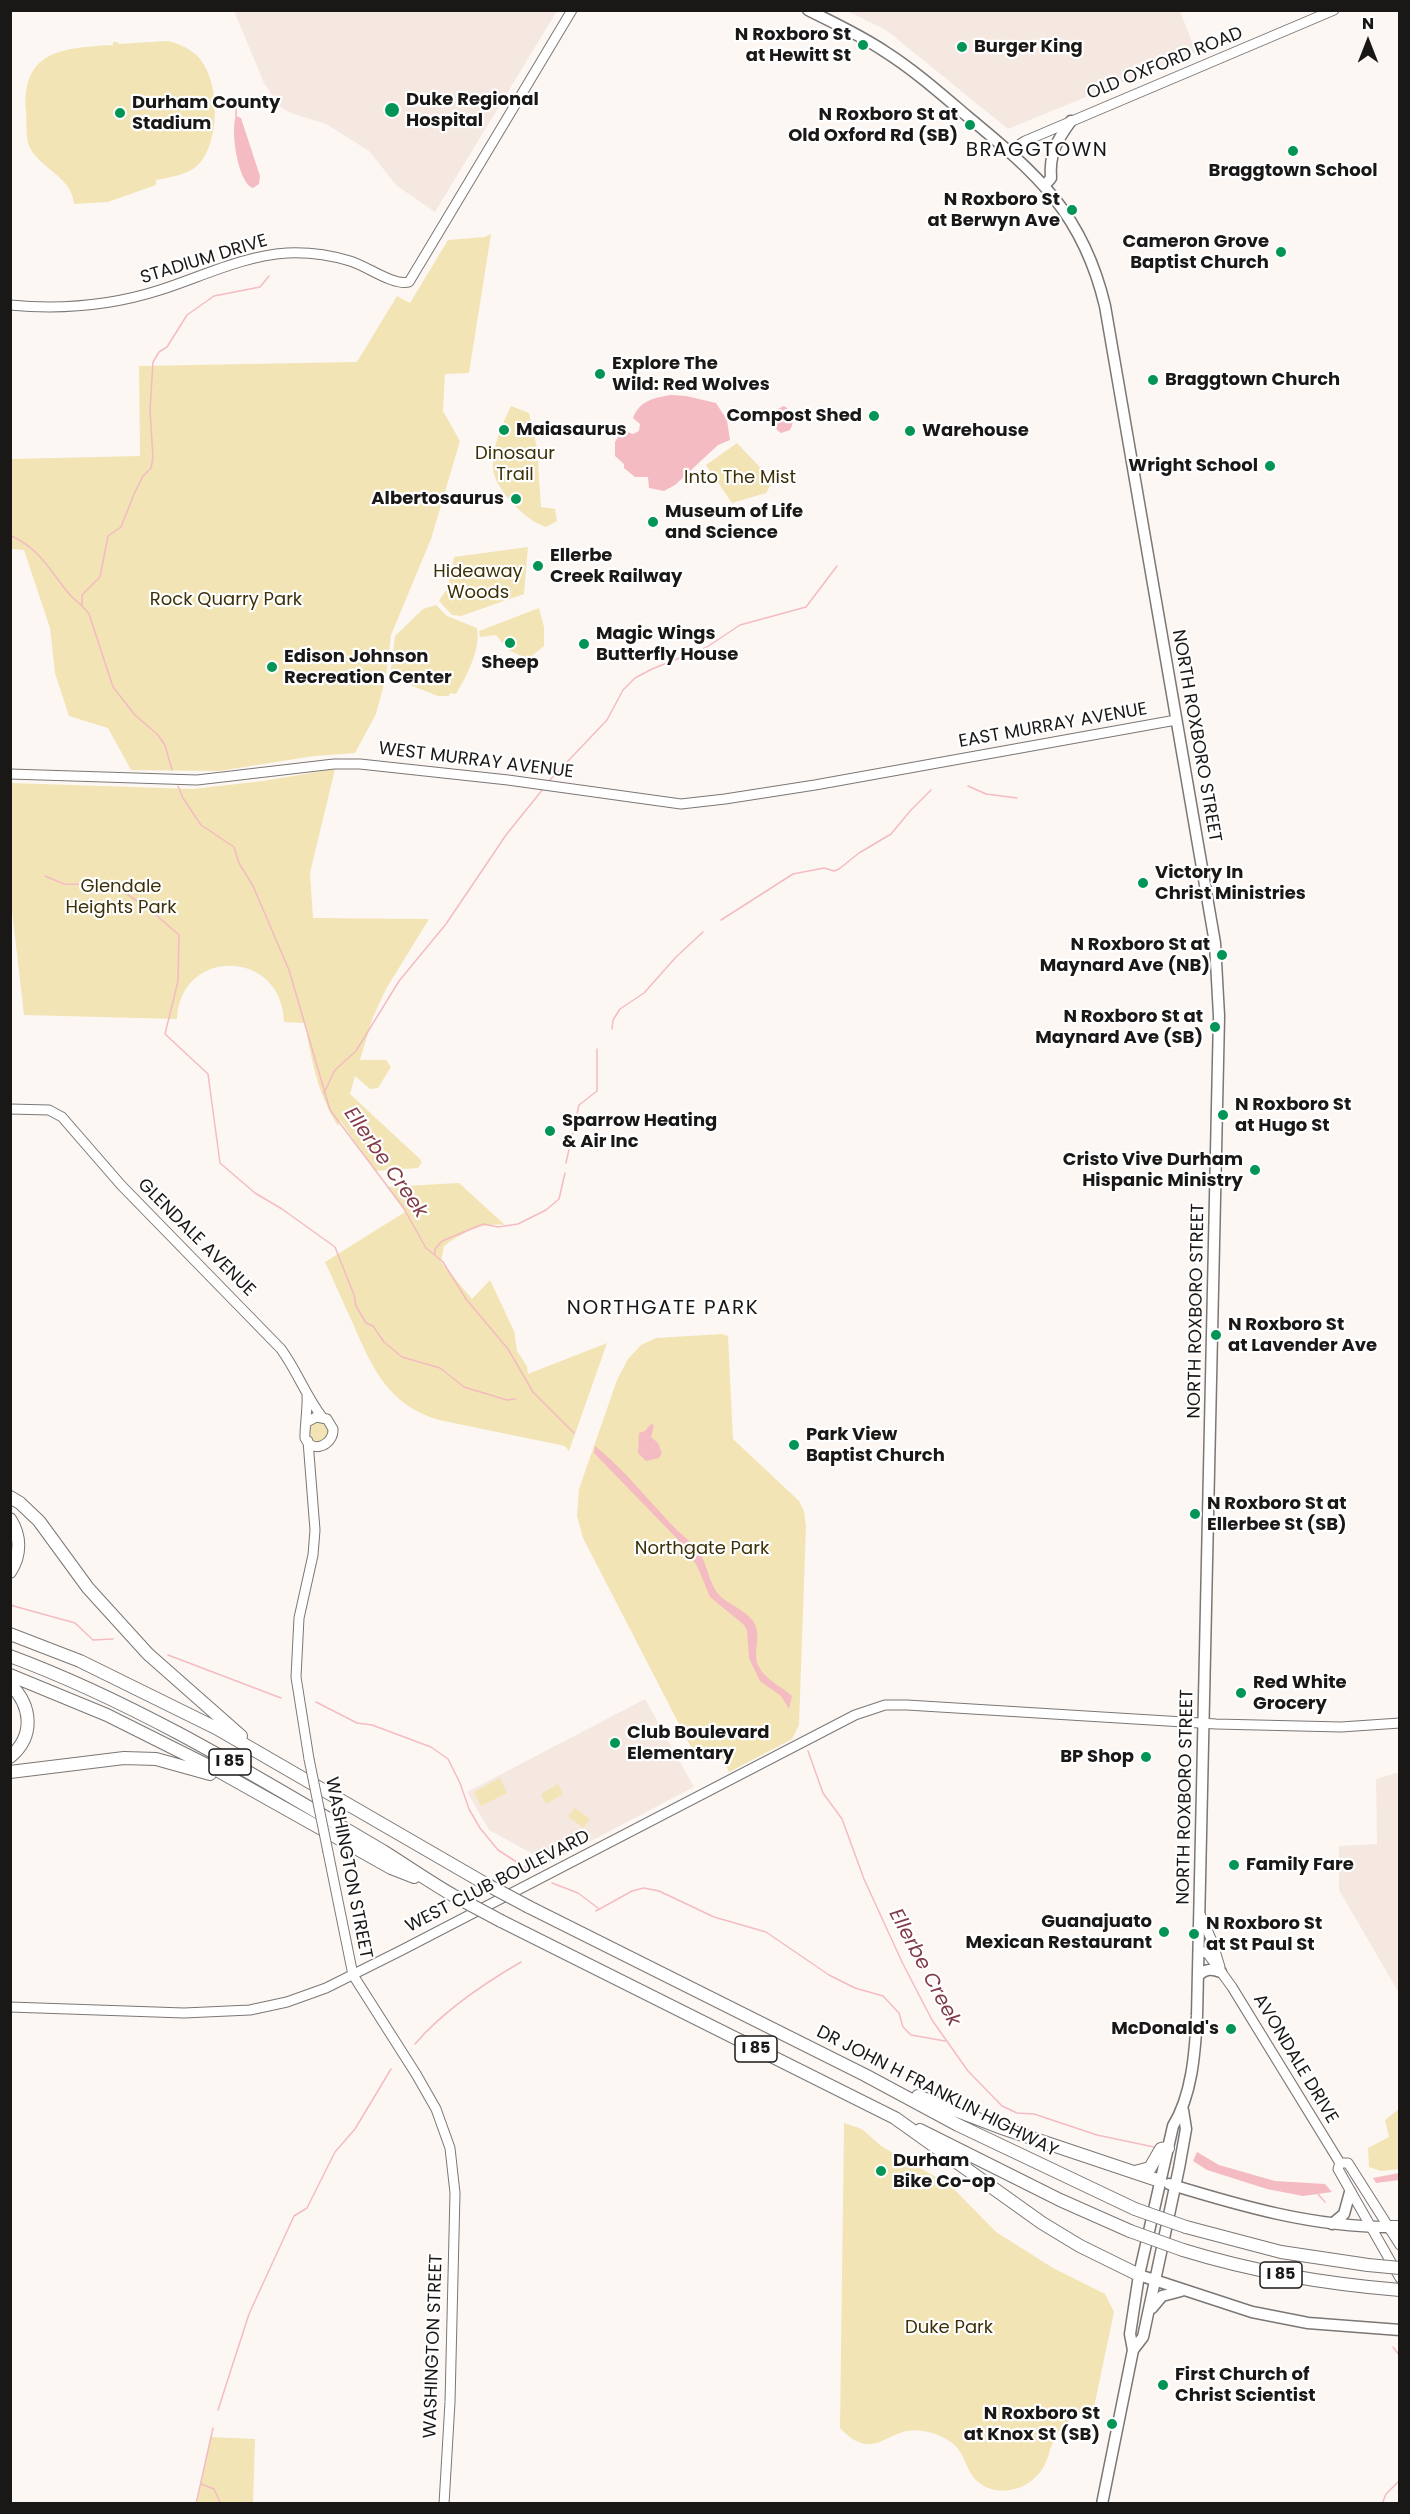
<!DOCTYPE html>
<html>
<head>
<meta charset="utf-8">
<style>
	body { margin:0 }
	#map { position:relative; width:1410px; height:2514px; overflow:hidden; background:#fdf7f4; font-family:Poppins,sans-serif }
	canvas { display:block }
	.frame { position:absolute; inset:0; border:12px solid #1a1817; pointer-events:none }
	.north { position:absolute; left:1338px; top:12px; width:60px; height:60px; -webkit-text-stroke:4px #fff; paint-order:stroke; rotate:0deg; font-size:16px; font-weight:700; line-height:24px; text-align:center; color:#1a1817 }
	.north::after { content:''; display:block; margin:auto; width:21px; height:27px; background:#1a1817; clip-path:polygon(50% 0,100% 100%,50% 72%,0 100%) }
</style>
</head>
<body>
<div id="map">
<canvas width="1410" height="2514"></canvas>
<div class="frame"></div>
<div class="north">N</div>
</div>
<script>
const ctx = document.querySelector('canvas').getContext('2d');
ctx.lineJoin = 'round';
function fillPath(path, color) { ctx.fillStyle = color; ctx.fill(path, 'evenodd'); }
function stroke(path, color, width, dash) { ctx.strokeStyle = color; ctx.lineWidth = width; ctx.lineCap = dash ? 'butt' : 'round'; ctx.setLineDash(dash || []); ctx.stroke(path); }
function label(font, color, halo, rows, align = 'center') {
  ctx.font = font + ' Poppins,sans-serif'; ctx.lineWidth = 4.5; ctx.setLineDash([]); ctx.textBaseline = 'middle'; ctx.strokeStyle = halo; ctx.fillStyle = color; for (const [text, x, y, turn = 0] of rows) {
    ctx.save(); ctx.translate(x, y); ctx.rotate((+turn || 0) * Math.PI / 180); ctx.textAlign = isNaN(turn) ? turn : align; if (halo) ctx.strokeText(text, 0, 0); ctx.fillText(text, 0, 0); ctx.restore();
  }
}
fillPath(new Path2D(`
	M 234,11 L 557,11 L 435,212 L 397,186 L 369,151 L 326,124 L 294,114 L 280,107 L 264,83 Z
	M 847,11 L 1180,11 L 1196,52 L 1008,129 L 886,30 Z
	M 645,1699 L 694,1787 L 549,1863 L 489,1830 L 467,1792 Z
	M 1399,1772 L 1400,1772 L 1399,1993 L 1339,1890 L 1339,1846 L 1377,1844 L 1376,1779 Z`), '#f5e8e1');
fillPath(new Path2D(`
	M 168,41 C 180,44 192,49 200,59 C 220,83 220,141 199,164 C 188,175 171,177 156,180 L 156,185 L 108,202 L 74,204 C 72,177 42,170 30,148 C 25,139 27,122 26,112 C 21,49 64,48 113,45 L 113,42 L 118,42 L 118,44 Z
	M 491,234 L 469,373 L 445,374 L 443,411 L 460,441 L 431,539 L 391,635 L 386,676 L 376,714 L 355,753 L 314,756 L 219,771 L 131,770 L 108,728 L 69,716 L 55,673 L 50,628 L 24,550 L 11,549 L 11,459 L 140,456 L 139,366 L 357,362 L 397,296 L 410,303 L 448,240 L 485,237 Z
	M 511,406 L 529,413 L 537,448 L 541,507 L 555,509 L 557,521 L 546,527 C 526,521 494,489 493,468 C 492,446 502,425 511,406 Z
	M 737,443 L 773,481 L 766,493 L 732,503 L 706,465 Z
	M 528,547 L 524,594 L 461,616 L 452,615 L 439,601 L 448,587 L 454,557 Z
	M 436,605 L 447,616 L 477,628 C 481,648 467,676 456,694 L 450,693 L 449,696 L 438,696 L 390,677 L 395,636 L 423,609 Z
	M 539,608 L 544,627 L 544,646 L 528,659 L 508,650 L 496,635 L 480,637 L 479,631 Z
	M 335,769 L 310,873 L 313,918 L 429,919 L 386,989 L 373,1017 L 360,1060 L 386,1060 L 391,1067 L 378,1088 L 370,1089 L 355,1076 L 350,1094 L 420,1159 L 422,1162 L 418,1168 L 375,1171 L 340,1120 L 338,1126 C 317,1092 312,1062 305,1023 L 284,1022 C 282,948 180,947 177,1019 L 24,1015 L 11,902 L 11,783 L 193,789 L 263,781 Z
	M 459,1183 L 505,1225 C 481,1222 462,1233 444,1246 L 441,1262 L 472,1299 L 490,1280 L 514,1331 L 517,1351 L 527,1366 L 528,1374 L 607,1343 L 569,1451 L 565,1446 L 439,1420 C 389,1405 373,1370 354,1326 C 344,1305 335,1283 325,1262 L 405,1212 L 387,1187 Z
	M 722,1334 L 728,1336 L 733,1439 L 799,1501 L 804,1511 L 806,1526 L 799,1725 L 792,1739 L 729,1772 L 721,1755 L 696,1757 L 583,1538 L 577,1516 L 579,1489 L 617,1380 L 628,1359 L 641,1345 L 656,1338 Z
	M 323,1420 L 331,1434 L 321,1444 L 310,1441 L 306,1429 L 311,1422 Z
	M 500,1778 L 507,1793 L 481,1806 L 474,1792 Z
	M 558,1784 L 563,1794 L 546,1804 L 541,1794 Z
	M 575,1808 L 590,1819 L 583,1828 L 568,1816 Z
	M 1399,2109 L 1399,2169 L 1381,2171 L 1369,2167 L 1368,2148 L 1389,2137 L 1385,2120 Z
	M 844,2123 L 862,2129 L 881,2146 L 950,2185 L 996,2232 L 1053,2268 L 1105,2294 L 1114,2312 L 1094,2407 C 1072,2415 1058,2427 1050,2450 C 1048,2457 1046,2464 1041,2471 C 1026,2492 993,2499 974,2478 C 967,2469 965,2459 959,2450 C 951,2439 936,2433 923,2431 C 887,2424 876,2466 840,2428 Z
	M 211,2437 L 255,2439 L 253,2503 L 197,2503 Z`), '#f2e4b4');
fillPath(new Path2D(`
	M 236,116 L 241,118 L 260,176 L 259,184 L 253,188 C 238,184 230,130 236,116 Z
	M 671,395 L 686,396 L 716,403 L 727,420 L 730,440 L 718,445 L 675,485 L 664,491 L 649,488 L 648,477 L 635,477 L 624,468 L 624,464 L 615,456 L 615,442 L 622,430 L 633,434 L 639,431 L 640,424 L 633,418 C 640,400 654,398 671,395 Z
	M 784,406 C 793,411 795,421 790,430 L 781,433 C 773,428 771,419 775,410 Z
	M 651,1424 L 654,1425 L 651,1437 L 658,1443 L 662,1453 L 659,1458 L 646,1461 L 638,1453 L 639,1433 L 645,1431 Z
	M 595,1446 C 624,1469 647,1499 672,1525 C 680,1534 691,1541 698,1550 C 708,1564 708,1583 720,1596 C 730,1605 745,1610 753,1621 C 763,1636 752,1650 758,1665 C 765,1680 781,1686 792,1696 L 789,1709 L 781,1696 L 760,1681 L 749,1658 L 747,1630 L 743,1624 L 710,1597 L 698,1568 L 687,1549 L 594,1453 Z
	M 1197,2152 L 1219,2165 L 1275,2181 L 1325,2184 L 1332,2192 L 1303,2196 L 1267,2189 L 1207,2170 L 1193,2161 Z
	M 1399,2173 L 1399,2180 L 1376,2183 L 1373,2178 Z`), '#f4bbc2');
stroke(new Path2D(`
	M 230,97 L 236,101 L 236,117
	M 10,535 C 39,549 47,566 66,590 C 72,599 82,604 89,614 L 113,687 L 135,715 L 158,735 L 165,745 L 172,770
	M 82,605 L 82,595 L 100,577 L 108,536 L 121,527 L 135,492 L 143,476 L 151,468 L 153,458 L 150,410 L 153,362 L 159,352 L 167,347 L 187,315 L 214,296 L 260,287 L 269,276
	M 549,781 L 607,720 L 623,690 L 635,678 L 652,669 L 707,647 L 740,625 L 806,607 L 837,566
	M 178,786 L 183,798 L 201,825 L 234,847 L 239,863 L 253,886 L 289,970 L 330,1110 L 403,1207 L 426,1248 L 443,1262 L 466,1299 L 508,1349 L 533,1392 L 574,1433
	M 968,786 L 986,794 L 1017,798
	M 45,876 L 64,884 L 113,885 L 148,908 L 179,935 L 178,981 L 165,1034 L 208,1074 L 220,1163 L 255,1193 L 282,1209 L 335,1247 L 354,1295 L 356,1306 L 366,1323 L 373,1326 L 384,1342 L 402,1357 L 440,1368 L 464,1387 L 507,1400 L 515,1399
	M 721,920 L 793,874 L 824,868 L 834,871 L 839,869 L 859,853 L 891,834 L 911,810 L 931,790
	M 612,1029 L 613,1020 L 620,1009 L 644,993 L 676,957 L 703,932
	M 324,1093 L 335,1070 L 356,1051 L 399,981 L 446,924 L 506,835 L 543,789
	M 566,1163 L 579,1105 L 597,1091 L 597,1049
	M 435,1255 L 435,1249 L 442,1241 L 483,1224 L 498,1227 L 518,1224 L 546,1210 L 559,1199 L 565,1173
	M 10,1605 L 75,1623 L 93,1640 L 113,1639
	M 168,1655 L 281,1698
	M 316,1702 L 357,1723 L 372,1725 L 431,1747 L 448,1759 L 460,1783 L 469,1809 L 480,1828 L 498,1850 L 529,1870
	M 808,1751 L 823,1793 L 842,1819 L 864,1879 L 902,1962 L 932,2020 L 968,2071 L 1002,2106 L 1017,2113 L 1034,2114 L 1097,2135 L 1154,2147
	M 552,1883 L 578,1893 L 598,1908
	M 596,1911 L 632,1891 L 644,1888 L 659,1891 L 714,1917 L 766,1932 L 829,1975 L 855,1988 L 883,1996 L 899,2013 L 903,2027 L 911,2035 L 945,2041
	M 415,2044 C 444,2010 483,1984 521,1962
	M 1318,2194 L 1325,2202
	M 1393,2347 L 1400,2356
	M 218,2410 L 249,2314 L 294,2216 L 307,2208 L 335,2152 L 355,2129 L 391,2069
	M 201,2484 L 214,2489 L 221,2504
	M 196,2504 L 213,2428
	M 1382,2504 L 1386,2494 L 1400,2480`), '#f4bbc2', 1.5);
const secondary = new Path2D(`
	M 1009,151 L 1025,141 L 1334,10
	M 10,305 C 62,310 110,306 160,290 C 201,277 242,256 287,253 C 308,252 330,255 350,261 C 367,266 393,286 409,282 L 572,10
	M 10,774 L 197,780 L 334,764 L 360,764 L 508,780 L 681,804 L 725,799 L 815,785 L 1176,720
	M 10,1109 L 49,1110 L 62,1117 L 121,1185 L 281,1349 C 297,1371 306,1396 322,1417
	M 307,1396 C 308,1405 304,1435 305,1438 C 313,1455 334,1444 333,1429 L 327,1419 L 316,1417 L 307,1422
	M 308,1441 L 315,1530 L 313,1555 L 299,1618 L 296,1677 L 309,1759
	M 328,1852 L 353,1975 L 416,2074 L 436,2109 L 450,2148 L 455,2193 L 450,2402 L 444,2504
	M 1200,1914 L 1212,1941 L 1220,1967
	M 1199,1950 L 1208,1954 L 1232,1987 L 1340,2163 L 1338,2169 L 1400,2278
	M 10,2007 L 184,2013 L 250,2010 L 287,2002 L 326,1988 L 402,1950 L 855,1715 L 885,1705 L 907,1705 L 1216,1724 L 1341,1727 L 1400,1723
	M 1340,2163 L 1348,2163 L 1400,2245`);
const primary = new Path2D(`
	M 808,10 C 834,23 860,35 884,51 C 914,70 940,93 967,116 C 1037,174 1083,213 1105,306 L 1215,943 L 1219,1016 L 1197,2016 C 1195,2053 1192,2095 1173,2126 L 1139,2275 L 1130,2334 L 1133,2350
	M 1045,185 L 1051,178 C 1049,154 1057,140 1071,121
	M 1198,1976 C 1206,1968 1212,1969 1221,1972
	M 1169,2184 C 1241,2206 1313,2227 1389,2227
	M 1332,2224 L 1344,2214 L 1350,2192
	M 1139,2275 L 1252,2312 L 1308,2323 L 1400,2330
	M 1152,2308 L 1162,2296 L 1181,2291
	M 1102,2504 L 1133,2350 L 1143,2337 L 1179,2168 L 1186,2129 L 1183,2110`);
const highway = new Path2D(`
	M 10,1497 L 20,1503 L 39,1521 L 88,1588 L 148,1654 L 241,1736
	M 10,1519 C 21,1536 21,1555 10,1572
	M 10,1634 L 80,1661 L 216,1728 L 484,1883
	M 10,1656 C 142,1705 262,1780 383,1851 C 407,1866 431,1883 456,1897
	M 10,1675 L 107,1715 L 213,1768 L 391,1868 L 414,1877
	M 10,1684 C 32,1706 35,1736 10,1757
	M 10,1772 L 124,1758 L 156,1759 L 210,1774
	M 529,1907 L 865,2075 L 958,2125 L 1135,2209
	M 501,1921 L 895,2118 L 1042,2223 L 1080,2246 L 1139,2275
	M 918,2096 L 999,2127 L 1160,2181
	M 920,2130 L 1060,2200 L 1130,2231
	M 1135,2172 L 1150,2168 L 1161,2149 L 1168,2148
	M 1186,2227 L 1281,2252 L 1368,2265
	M 1389,2227 L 1400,2227
	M 1183,2250 C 1254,2272 1326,2284 1400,2290`);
stroke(secondary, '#7b7774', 11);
stroke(primary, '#7b7774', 13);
stroke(highway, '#7b7774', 14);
stroke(secondary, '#fff', 9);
stroke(primary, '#fff', 10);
stroke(highway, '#fff', 12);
const secondaryBridge = new Path2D(`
	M 309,1759 L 328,1852`);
const highwayBridge = new Path2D(`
	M 484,1883 L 529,1907
	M 456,1897 L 501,1921
	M 1135,2209 L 1186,2227
	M 1130,2231 L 1183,2250
	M 1368,2265 L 1400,2268`);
stroke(secondaryBridge, '#7b7774', 11, []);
stroke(highwayBridge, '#7b7774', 14, []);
stroke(secondaryBridge, '#fff', 9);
stroke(highwayBridge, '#fff', 12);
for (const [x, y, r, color] of [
	[863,45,6,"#029556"],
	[962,47,6,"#029556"],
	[392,110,8,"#029556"],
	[120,113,6,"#029556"],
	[970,125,6,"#029556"],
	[1293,151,6,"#029556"],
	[1072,210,6,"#029556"],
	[1281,252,6,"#029556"],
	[600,374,6,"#029556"],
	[1153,380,6,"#029556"],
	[874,416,6,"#029556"],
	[504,430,6,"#029556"],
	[910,431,6,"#029556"],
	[1270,466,6,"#029556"],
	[516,499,6,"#029556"],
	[653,522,6,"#029556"],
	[538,566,6,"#029556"],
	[510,643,6,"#029556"],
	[584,644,6,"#029556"],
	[272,667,6,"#029556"],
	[1143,883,6,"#029556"],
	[1222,955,6,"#029556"],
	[1215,1027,6,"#029556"],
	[1223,1115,6,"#029556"],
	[550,1131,6,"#029556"],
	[1255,1170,6,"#029556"],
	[1216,1335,6,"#029556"],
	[794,1445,6,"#029556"],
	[1195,1514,6,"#029556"],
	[1241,1693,6,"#029556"],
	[615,1743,6,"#029556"],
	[1146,1757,6,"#029556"],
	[1234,1865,6,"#029556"],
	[1164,1932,6,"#029556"],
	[1194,1934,6,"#029556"],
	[1231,2029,6,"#029556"],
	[881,2171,6,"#029556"],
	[1163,2385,6,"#029556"],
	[1112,2424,6,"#029556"]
]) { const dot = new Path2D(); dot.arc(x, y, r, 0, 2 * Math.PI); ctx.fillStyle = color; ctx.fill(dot); stroke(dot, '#fff', 2); }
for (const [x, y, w] of [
	[230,1762,42],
	[756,2049,42],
	[1281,2275,42]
]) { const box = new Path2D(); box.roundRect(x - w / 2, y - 13, w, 26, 4.5); ctx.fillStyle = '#fff'; ctx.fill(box); stroke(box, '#1a1817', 1.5); }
label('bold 16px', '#1a1817', null, [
	["I 85",230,1762],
	["I 85",756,2049],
	["I 85",1281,2275]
]);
label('bold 18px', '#1a1817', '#fff', [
	["N Roxboro St",851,35,"right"],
	["at Hewitt St",851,56,"right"],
	["Burger King",974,47],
	["Duke Regional",406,100],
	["Hospital",406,121],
	["Durham County",132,103],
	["Stadium",132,124],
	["N Roxboro St at",958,115,"right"],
	["Old Oxford Rd (SB)",958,136,"right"],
	["Braggtown School",1293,171,"center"],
	["N Roxboro St",1060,200,"right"],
	["at Berwyn Ave",1060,221,"right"],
	["Cameron Grove",1269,242,"right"],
	["Baptist Church",1269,263,"right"],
	["Explore The",612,364],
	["Wild: Red Wolves",612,385],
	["Braggtown Church",1165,380],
	["Compost Shed",862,416,"right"],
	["Maiasaurus",516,430],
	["Warehouse",922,431],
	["Wright School",1258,466,"right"],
	["Albertosaurus",504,499,"right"],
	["Museum of Life",665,512],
	["and Science",665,533],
	["Ellerbe",550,556],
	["Creek Railway",550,577],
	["Magic Wings",596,634],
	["Butterfly House",596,655],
	["Edison Johnson",284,657],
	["Recreation Center",284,678],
	["Sheep",510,663,"center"],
	["Victory In",1155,873],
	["Christ Ministries",1155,894],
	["N Roxboro St at",1210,945,"right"],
	["Maynard Ave (NB)",1210,966,"right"],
	["N Roxboro St at",1203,1017,"right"],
	["Maynard Ave (SB)",1203,1038,"right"],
	["N Roxboro St",1235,1105],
	["at Hugo St",1235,1126],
	["Sparrow Heating",562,1121],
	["& Air Inc",562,1142],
	["Cristo Vive Durham",1243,1160,"right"],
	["Hispanic Ministry",1243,1181,"right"],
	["N Roxboro St",1228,1325],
	["at Lavender Ave",1228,1346],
	["Park View",806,1435],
	["Baptist Church",806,1456],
	["N Roxboro St at",1207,1504],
	["Ellerbee St (SB)",1207,1525],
	["Red White",1253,1683],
	["Grocery",1253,1704],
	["Club Boulevard",627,1733],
	["Elementary",627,1754],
	["BP Shop",1134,1757,"right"],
	["Family Fare",1246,1865],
	["Guanajuato",1152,1922,"right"],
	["Mexican Restaurant",1152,1943,"right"],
	["N Roxboro St",1206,1924],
	["at St Paul St",1206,1945],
	["McDonald's",1219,2029,"right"],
	["Durham",893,2161],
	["Bike Co-op",893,2182],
	["First Church of",1175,2375],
	["Christ Scientist",1175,2396],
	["N Roxboro St",1100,2414,"right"],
	["at Knox St (SB)",1100,2435,"right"]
], 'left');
label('18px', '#1a1817', '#fff', [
	["OLD OXFORD ROAD",1165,64,-22],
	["STADIUM DRIVE",204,260,-17],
	["EAST MURRAY AVENUE",1053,726,-10],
	["NORTH ROXBORO STREET",1196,736,80],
	["WEST MURRAY AVENUE",476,761,7],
	["GLENDALE AVENUE",196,1238,45],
	["NORTH ROXBORO STREET",1197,1311,-89],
	["NORTH ROXBORO STREET",1186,1797,-89],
	["WASHINGTON STREET",348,1868,79],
	["WEST CLUB BOULEVARD",498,1882,-27],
	["AVONDALE DRIVE",1295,2059,59],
	["DR JOHN H FRANKLIN HIGHWAY",937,2092,27],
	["WASHINGTON STREET",434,2346,-88]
]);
label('18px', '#3b3007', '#fff', [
	["Dinosaur",515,454],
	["Trail",515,475],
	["Into The Mist",740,478],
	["Hideaway",478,572],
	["Woods",478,593],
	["Rock Quarry Park",226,600],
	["Glendale",121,887],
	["Heights Park",121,908],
	["Northgate Park",702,1549],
	["Duke Park",949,2328]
]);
ctx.letterSpacing = '1.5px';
label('20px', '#1a1817', '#fff', [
	["BRAGGTOWN",1037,151],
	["NORTHGATE PARK",663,1309]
]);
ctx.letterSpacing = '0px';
label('italic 20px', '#823c49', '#fff', [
	["Ellerbe Creek",385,1163,55],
	["Ellerbe Creek",924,1968,62]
]);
</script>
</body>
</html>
